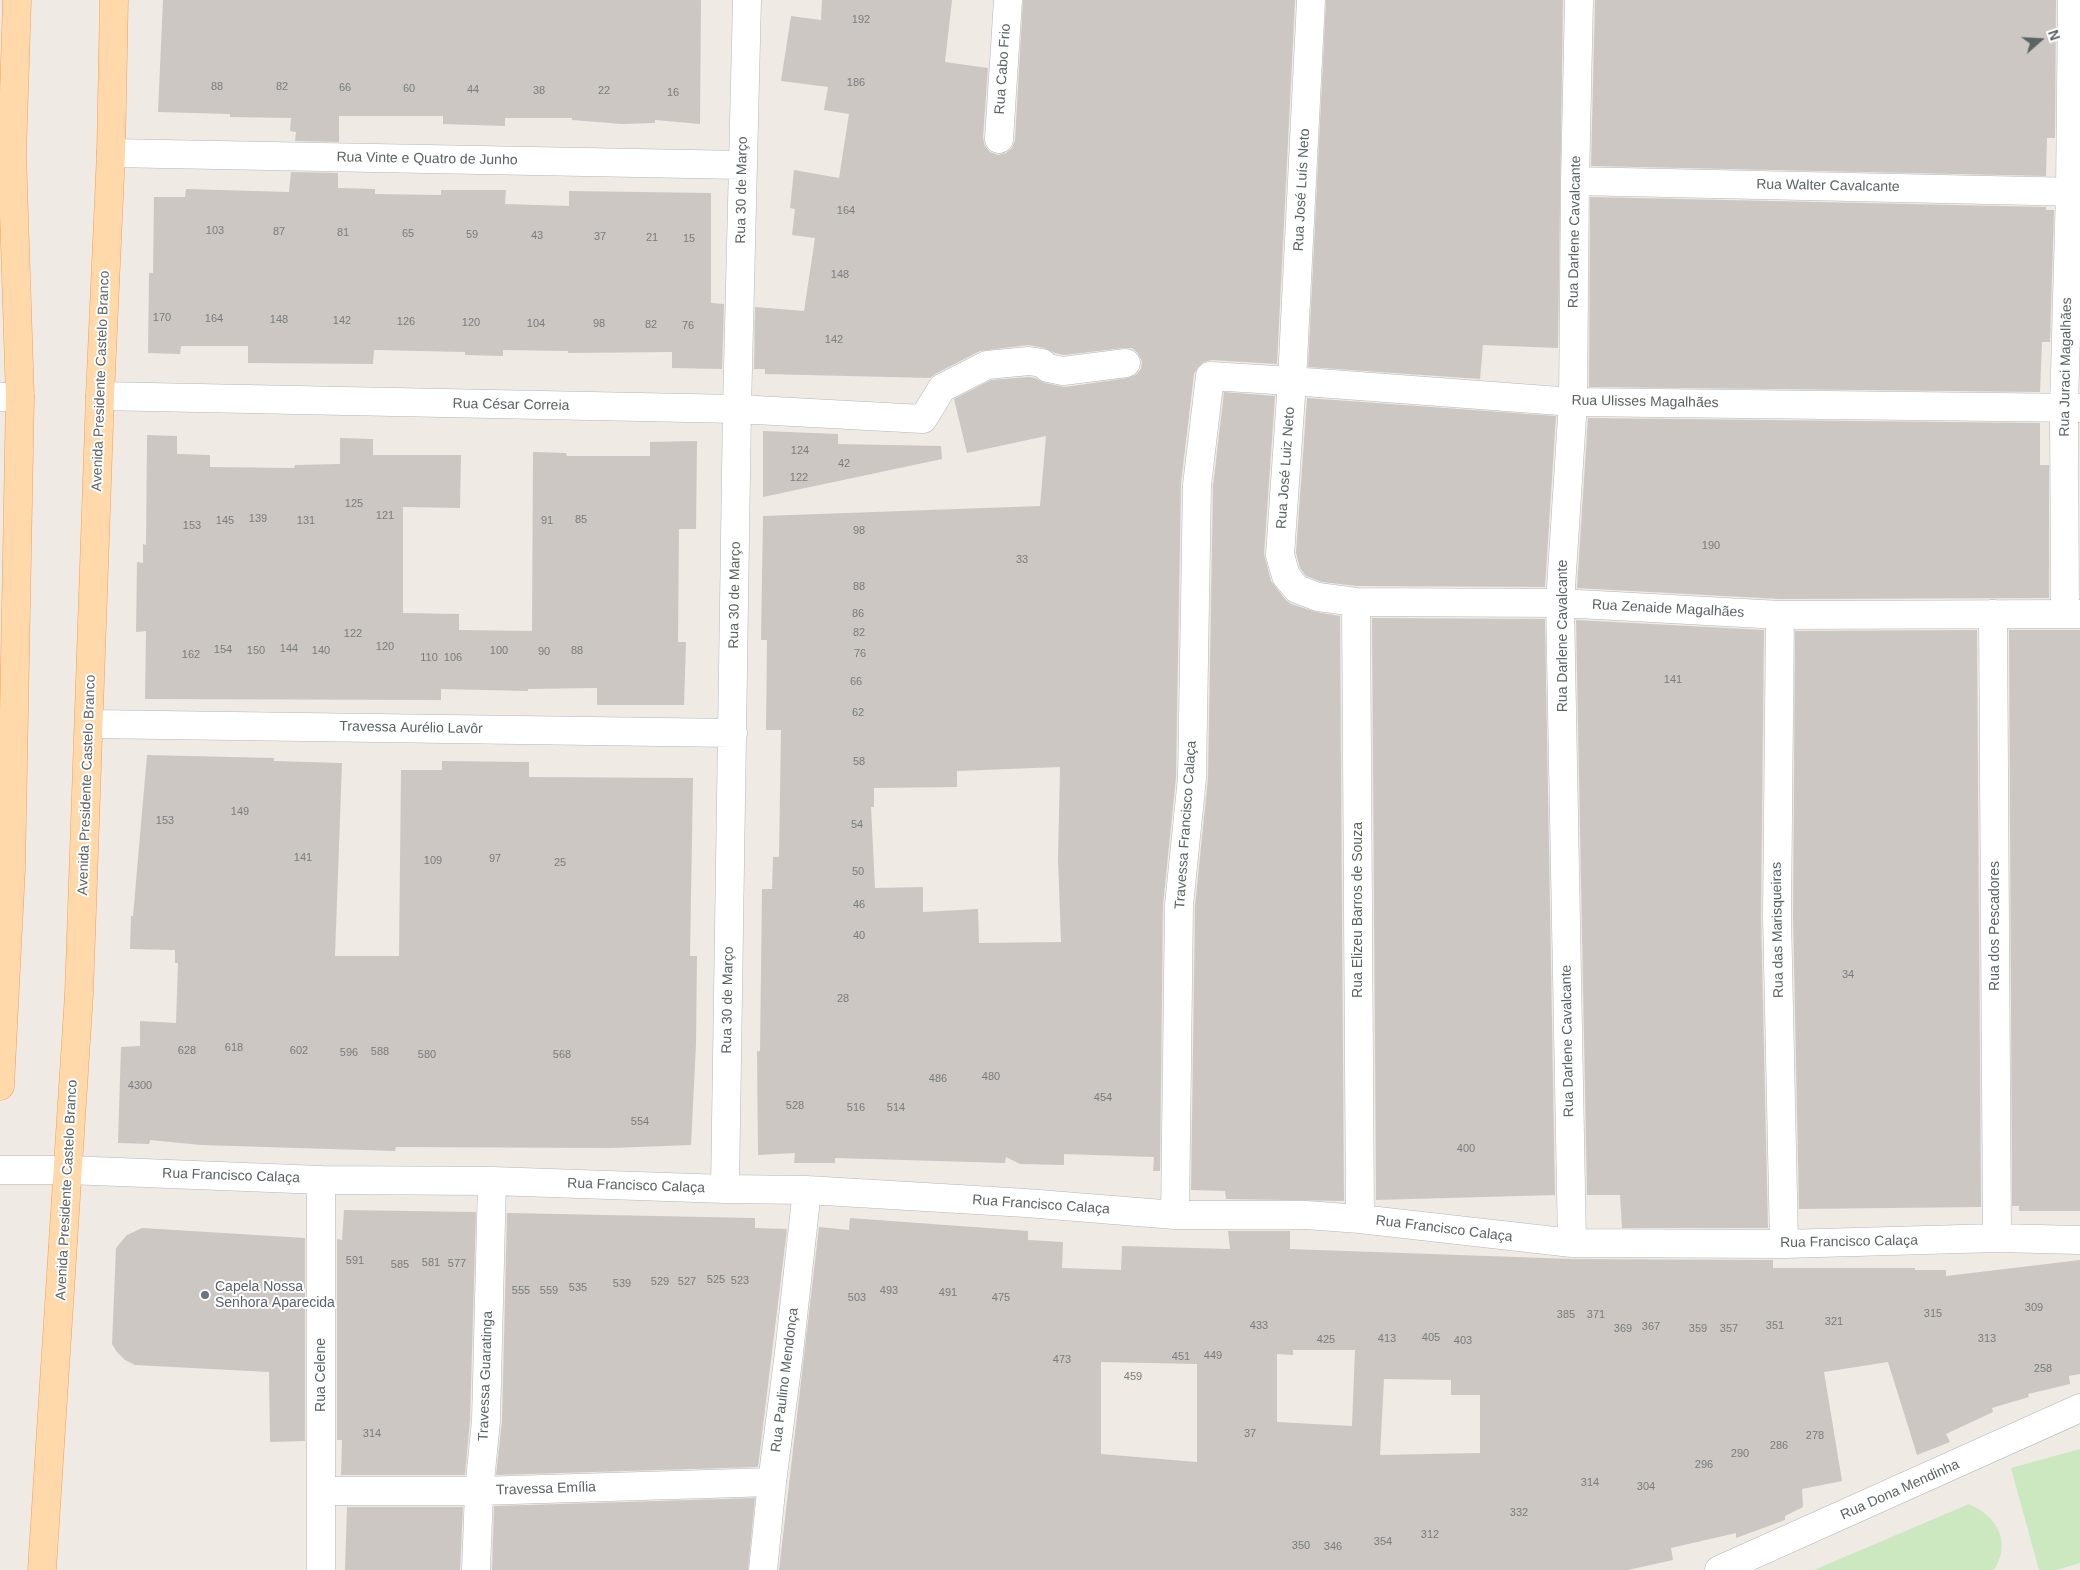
<!DOCTYPE html>
<html>
<head>
<meta charset="utf-8">
<style>
	body { margin:0 }
	#map { position:relative; width:2080px; height:1570px; overflow:hidden; background:#efeae4; font-family:Helvetica,sans-serif }
	canvas { display:block }
	.north { position:absolute; left:2015px; top:15px; width:50px; height:50px; -webkit-text-stroke:4px #fff; paint-order:stroke; rotate:71deg; font-size:14px; font-weight:700; line-height:20px; text-align:center; color:#5c6365 }
	.north::after { content:''; display:block; margin:auto; width:18px; height:22px; background:#5c6365; clip-path:polygon(50% 0,100% 100%,50% 72%,0 100%) }
</style>
</head>
<body>
<div id="map">
<canvas width="2080" height="1570"></canvas>
<div class="north">N</div>
</div>
<script>
const ctx = document.querySelector('canvas').getContext('2d');
ctx.lineJoin = 'round';
function fillPath(path, color) { ctx.fillStyle = color; ctx.fill(path, 'evenodd'); }
function stroke(path, color, width, dash) { ctx.strokeStyle = color; ctx.lineWidth = width; ctx.lineCap = dash ? 'butt' : 'round'; ctx.setLineDash(dash || []); ctx.stroke(path); }
function label(font, color, halo, rows, align = 'center') {
  ctx.font = font + ' Helvetica,sans-serif'; ctx.lineWidth = 4; ctx.setLineDash([]); ctx.textBaseline = 'middle'; ctx.strokeStyle = halo; ctx.fillStyle = color; for (const [text, x, y, turn = 0] of rows) {
    ctx.save(); ctx.translate(x, y); ctx.rotate((+turn || 0) * Math.PI / 180); ctx.textAlign = isNaN(turn) ? turn : align; if (halo) ctx.strokeText(text, 0, 0); ctx.fillText(text, 0, 0); ctx.restore();
  }
}
fillPath(new Path2D(`
	M 2080,1449 L 2080,1563 L 2056,1570 L 2039,1570 L 2011,1468 Z
	M 1969,1504 C 1997,1516 2012,1542 1994,1570 L 1814,1570 Z`), '#cbe8c0');
fillPath(new Path2D(`
	M 163,0 L 701,0 L 700,124 L 655,120 L 655,123 L 622,124 L 572,120 L 572,118 L 505,118 L 505,126 L 443,124 L 443,116 L 339,116 L 339,142 L 295,141 L 296,132 L 290,131 L 291,118 L 230,117 L 230,114 L 158,112 Z
	M 822,0 L 952,0 L 945,62 L 988,68 L 983,138 L 985,146 L 990,152 L 998,155 L 1006,153 L 1012,148 L 1015,140 L 1023,0 L 1295,0 L 1277,364 L 1211,360 L 1204,362 L 1198,367 L 1194,374 L 1181,483 L 1176,777 L 1163,905 L 1160,1171 L 1153,1171 L 1154,1157 L 1064,1154 L 1064,1165 L 1020,1164 L 1006,1157 L 1005,1163 L 835,1158 L 835,1163 L 794,1163 L 795,1153 L 758,1155 L 757,1051 L 760,1051 L 762,889 L 772,889 L 773,857 L 779,857 L 781,730 L 766,730 L 767,640 L 761,640 L 763,516 L 1040,506 L 1046,436 L 967,453 L 954,399 L 991,380 L 1029,377 L 1035,378 L 1045,383 L 1065,387 L 1128,378 L 1136,375 L 1141,369 L 1142,362 L 1138,353 L 1132,348 L 1124,348 L 1064,355 L 1055,353 L 1044,348 L 1028,345 L 980,351 L 935,374 L 930,378 L 765,374 L 765,369 L 754,369 L 755,307 L 804,311 L 815,238 L 792,235 L 795,209 L 790,208 L 794,170 L 839,178 L 849,114 L 824,110 L 828,87 L 781,81 L 791,16 L 821,20 ZM 1060,767 L 1058,859 L 1061,942 L 979,943 L 978,909 L 923,912 L 923,887 L 875,888 L 871,807 L 874,807 L 874,788 L 957,787 L 957,771 Z
	M 1326,0 L 1563,0 L 1558,348 L 1483,345 L 1480,379 L 1308,367 Z
	M 1595,0 L 2056,0 L 2055,138 L 2047,138 L 2046,176 L 1591,166 Z
	M 291,172 L 338,173 L 338,188 L 375,189 L 375,194 L 441,195 L 441,190 L 506,190 L 505,204 L 569,206 L 569,191 L 711,193 L 711,303 L 724,304 L 722,369 L 672,368 L 672,352 L 568,353 L 568,351 L 503,350 L 503,356 L 465,355 L 465,352 L 374,350 L 373,364 L 248,363 L 248,346 L 181,346 L 180,354 L 148,353 L 149,273 L 153,273 L 154,197 L 185,197 L 186,189 L 289,192 Z
	M 1590,197 L 2046,207 L 2046,210 L 2054,210 L 2050,342 L 2042,342 L 2040,392 L 1589,387 Z
	M 1224,392 L 1275,396 L 1264,554 L 1271,581 L 1285,599 L 1291,604 L 1316,612 L 1340,616 L 1344,1201 L 1226,1199 L 1225,1191 L 1191,1190 L 1195,906 L 1208,778 L 1213,486 Z
	M 1307,398 L 1556,416 L 1545,587 L 1357,586 L 1322,582 L 1306,576 L 1300,568 L 1296,553 Z
	M 1588,418 L 2040,423 L 2040,465 L 2049,465 L 2049,598 L 1780,599 L 1577,588 Z
	M 763,431 L 838,434 L 838,444 L 941,446 L 942,459 L 763,497 Z
	M 147,435 L 177,436 L 177,454 L 210,455 L 210,467 L 294,468 L 295,465 L 340,464 L 340,438 L 373,439 L 373,455 L 461,455 L 460,508 L 403,507 L 403,613 L 459,614 L 459,630 L 532,631 L 533,452 L 566,453 L 567,456 L 650,456 L 650,442 L 697,441 L 696,529 L 679,529 L 678,642 L 686,642 L 684,705 L 597,705 L 597,688 L 528,689 L 528,691 L 441,689 L 441,700 L 145,699 L 146,631 L 136,632 L 137,562 L 143,563 L 143,544 L 146,545 Z
	M 1372,618 L 1545,619 L 1555,1195 L 1376,1200 Z
	M 1576,620 L 1764,630 L 1761,915 L 1768,1228 L 1622,1228 L 1620,1195 L 1587,1195 Z
	M 1977,630 L 1981,1207 L 1799,1209 L 1793,915 L 1795,631 Z
	M 2009,630 L 2080,630 L 2080,1211 L 2019,1211 L 2019,1206 L 2012,1206 Z
	M 147,755 L 274,758 L 274,761 L 342,763 L 335,956 L 399,956 L 401,770 L 442,770 L 442,761 L 529,762 L 529,777 L 693,778 L 690,956 L 697,956 L 696,1044 L 691,1145 L 611,1148 L 396,1147 L 395,1151 L 201,1145 L 150,1140 L 149,1144 L 118,1143 L 121,1047 L 140,1046 L 140,1021 L 176,1023 L 178,963 L 175,963 L 175,950 L 130,949 L 131,916 L 133,916 Z
	M 344,1210 L 476,1212 L 470,1420 L 465,1475 L 341,1475 L 342,1440 L 337,1440 L 337,1239 L 342,1240 Z
	M 507,1213 L 755,1218 L 755,1228 L 787,1229 L 758,1467 L 496,1475 L 502,1421 Z
	M 850,1218 L 1028,1231 L 1028,1240 L 1063,1242 L 1062,1268 L 1121,1270 L 1122,1246 L 1230,1249 L 1228,1231 L 1290,1231 L 1290,1249 L 1572,1259 L 1773,1260 L 1773,1268 L 1915,1268 L 1915,1270 L 1946,1270 L 1946,1276 L 2080,1260 L 2080,1374 L 2069,1376 L 2070,1384 L 2028,1394 L 2029,1397 L 1992,1408 L 1993,1412 L 1946,1434 L 1950,1442 L 1917,1455 L 1888,1362 L 1824,1372 L 1842,1481 L 1802,1489 L 1803,1507 L 1785,1516 L 1785,1520 L 1736,1538 L 1736,1533 L 1671,1548 L 1673,1560 L 1628,1570 L 779,1570 L 819,1227 L 849,1230 ZM 1293,1350 L 1355,1350 L 1352,1426 L 1277,1422 L 1277,1354 L 1293,1355 ZM 1101,1362 L 1197,1364 L 1197,1462 L 1101,1454 ZM 1384,1379 L 1451,1380 L 1451,1395 L 1480,1395 L 1480,1453 L 1380,1455 Z
	M 142,1228 L 305,1238 L 305,1441 L 270,1442 L 269,1372 L 135,1365 L 125,1360 L 117,1352 L 112,1344 L 116,1248 L 127,1235 Z
	M 755,1498 L 748,1570 L 492,1570 L 494,1506 Z
	M 347,1507 L 463,1507 L 460,1570 L 345,1570 Z`), '#ccc7c3');
const minor = new Path2D(`
	M 1311,0 L 1292,381 L 1280,555 L 1286,576 L 1297,589 L 1318,597 L 1356,602 L 1560,603 L 1780,615 L 2080,614
	M 999,139 L 1008,0
	M 111,153 L 742,165
	M 1575,181 L 2080,192
	M 100,396 L 737,409 L 923,419 L 942,388 L 987,365 L 1029,361 L 1042,363 L 1048,368 L 1063,371 L 1126,363
	M 0,397 L 20,397
	M 1356,602 L 1360,1219
	M 1993,614 L 1997,1238
	M 2065,614 L 2064,408 L 2070,191 L 2072,0
	M 1780,615 L 1777,915 L 1784,1244
	M 90,724 L 733,733
	M 0,1170 L 68,1170 L 321,1180 L 492,1181 L 725,1189 L 807,1190 L 1026,1203 L 1175,1215 L 1306,1215 L 1360,1219 L 1572,1243 L 1784,1244 L 1997,1238 L 2080,1240
	M 321,1180 L 321,1570
	M 725,1189 L 737,409 L 747,0
	M 1175,1215 L 1179,905 L 1192,778 L 1197,485 L 1210,376 L 1292,381 L 1573,402 L 2080,408
	M 1572,1243 L 1560,603 L 1573,402 L 1575,181 L 1579,0
	M 321,1491 L 479,1491 L 772,1482
	M 476,1570 L 479,1491 L 486,1421 L 492,1181
	M 763,1570 L 772,1482 L 789,1353 L 807,1190
	M 1719,1570 L 2080,1408`);
const primary = new Path2D(`
	M 0,1086 L 11,869 L 20,397 L 12,154 L 17,0
	M 42,1570 L 79,994 L 100,396 L 111,153 L 114,0`);
stroke(minor, '#b2b7ba', 29);
stroke(primary, '#f79c55', 29);
stroke(minor, '#fff', 28);
stroke(primary, '#ffd9a9', 28);
for (const [x, y, r, color] of [
	[205,1295,5,"#6b7280"]
]) { const dot = new Path2D(); dot.arc(x, y, r, 0, 2 * Math.PI); ctx.fillStyle = color; ctx.fill(dot); stroke(dot, '#fff', 2); }
label('11px', '#787c7c', null, [
	["192",861,20],
	["186",856,83],
	["88",217,87],
	["82",282,87],
	["66",345,88],
	["60",409,89],
	["44",473,90],
	["38",539,91],
	["22",604,91],
	["16",673,93],
	["164",846,211],
	["103",215,231],
	["87",279,232],
	["81",343,233],
	["65",408,234],
	["59",472,235],
	["43",537,236],
	["37",600,237],
	["21",652,238],
	["15",689,239],
	["148",840,275],
	["170",162,318],
	["164",214,319],
	["148",279,320],
	["142",342,321],
	["126",406,322],
	["120",471,323],
	["104",536,324],
	["98",599,324],
	["82",651,325],
	["76",688,326],
	["142",834,340],
	["124",800,451],
	["42",844,464],
	["122",799,478],
	["125",354,504],
	["121",385,516],
	["139",258,519],
	["85",581,520],
	["145",225,521],
	["131",306,521],
	["91",547,521],
	["153",192,526],
	["98",859,531],
	["190",1711,546],
	["33",1022,560],
	["88",859,587],
	["86",858,614],
	["82",859,633],
	["122",353,634],
	["120",385,647],
	["144",289,649],
	["154",223,650],
	["150",256,651],
	["140",321,651],
	["100",499,651],
	["88",577,651],
	["90",544,652],
	["76",860,654],
	["162",191,655],
	["110",429,658],
	["106",453,658],
	["141",1673,680],
	["66",856,682],
	["62",858,713],
	["58",859,762],
	["149",240,812],
	["153",165,821],
	["54",857,825],
	["141",303,858],
	["97",495,859],
	["109",433,861],
	["25",560,863],
	["50",858,872],
	["46",859,905],
	["40",859,936],
	["34",1848,975],
	["28",843,999],
	["618",234,1048],
	["628",187,1051],
	["602",299,1051],
	["588",380,1052],
	["596",349,1053],
	["580",427,1055],
	["568",562,1055],
	["480",991,1077],
	["486",938,1079],
	["4300",140,1086],
	["454",1103,1098],
	["528",795,1106],
	["516",856,1108],
	["514",896,1108],
	["554",640,1122],
	["400",1466,1149],
	["591",355,1261],
	["581",431,1263],
	["577",457,1264],
	["585",400,1265],
	["525",716,1280],
	["523",740,1281],
	["529",660,1282],
	["527",687,1282],
	["539",622,1284],
	["535",578,1288],
	["555",521,1291],
	["559",549,1291],
	["493",889,1291],
	["491",948,1293],
	["503",857,1298],
	["475",1001,1298],
	["309",2034,1308],
	["315",1933,1314],
	["385",1566,1315],
	["371",1596,1315],
	["321",1834,1322],
	["433",1259,1326],
	["351",1775,1326],
	["367",1651,1327],
	["369",1623,1329],
	["359",1698,1329],
	["357",1729,1329],
	["405",1431,1338],
	["413",1387,1339],
	["313",1987,1339],
	["425",1326,1340],
	["403",1463,1341],
	["449",1213,1356],
	["451",1181,1357],
	["473",1062,1360],
	["258",2043,1369],
	["459",1133,1377],
	["314",372,1434],
	["37",1250,1434],
	["278",1815,1436],
	["286",1779,1446],
	["290",1740,1454],
	["296",1704,1465],
	["314",1590,1483],
	["304",1646,1487],
	["332",1519,1513],
	["312",1430,1535],
	["354",1383,1542],
	["350",1301,1546],
	["346",1333,1547]
]);
label('14px', '#5c6365', '#fff', [
	["Rua Cabo Frio",1003,69,-86],
	["Rua Vinte e Quatro de Junho",427,159,1],
	["Rua Walter Cavalcante",1828,186,1],
	["Rua 30 de Março",742,190,-89],
	["Rua José Luís Neto",1302,190,-87],
	["Rua Darlene Cavalcante",1575,232,-89],
	["Rua Juraci Magalhães",2066,367,-89],
	["Avenida Presidente Castelo Branco",101,381,-88],
	["Rua Ulisses Magalhães",1645,402,1],
	["Rua César Correia",511,405,1],
	["Rua José Luiz Neto",1286,468,-86],
	["Rua 30 de Março",735,595,-89],
	["Rua Zenaide Magalhães",1668,609,3],
	["Rua Darlene Cavalcante",1563,636,-90],
	["Travessa Aurélio Lavôr",411,728,1],
	["Avenida Presidente Castelo Branco",87,785,-88],
	["Travessa Francisco Calaça",1186,825,-86],
	["Rua Elizeu Barros de Souza",1358,910,-90],
	["Rua dos Pescadores",1995,926,-90],
	["Rua das Marisqueiras",1778,930,-91],
	["Rua 30 de Março",728,1000,-89],
	["Rua Darlene Cavalcante",1568,1041,-91],
	["Rua Francisco Calaça",231,1176,2],
	["Rua Francisco Calaça",636,1186,2],
	["Avenida Presidente Castelo Branco",67,1190,-87],
	["Rua Francisco Calaça",1041,1205,4],
	["Rua Francisco Calaça",1444,1229,7],
	["Rua Francisco Calaça",1849,1242,-1],
	["Rua Celene",321,1375,-90],
	["Travessa Guaratinga",486,1376,-88],
	["Rua Paulino Mendonça",785,1380,-83],
	["Travessa Emília",546,1489,-2],
	["Rua Dona Mendinha",1900,1490,-24]
]);
label('14px', '#5b616d', '#fff', [
	["Capela Nossa",215,1287],
	["Senhora Aparecida",215,1303]
], 'left');
</script>
</body>
</html>
